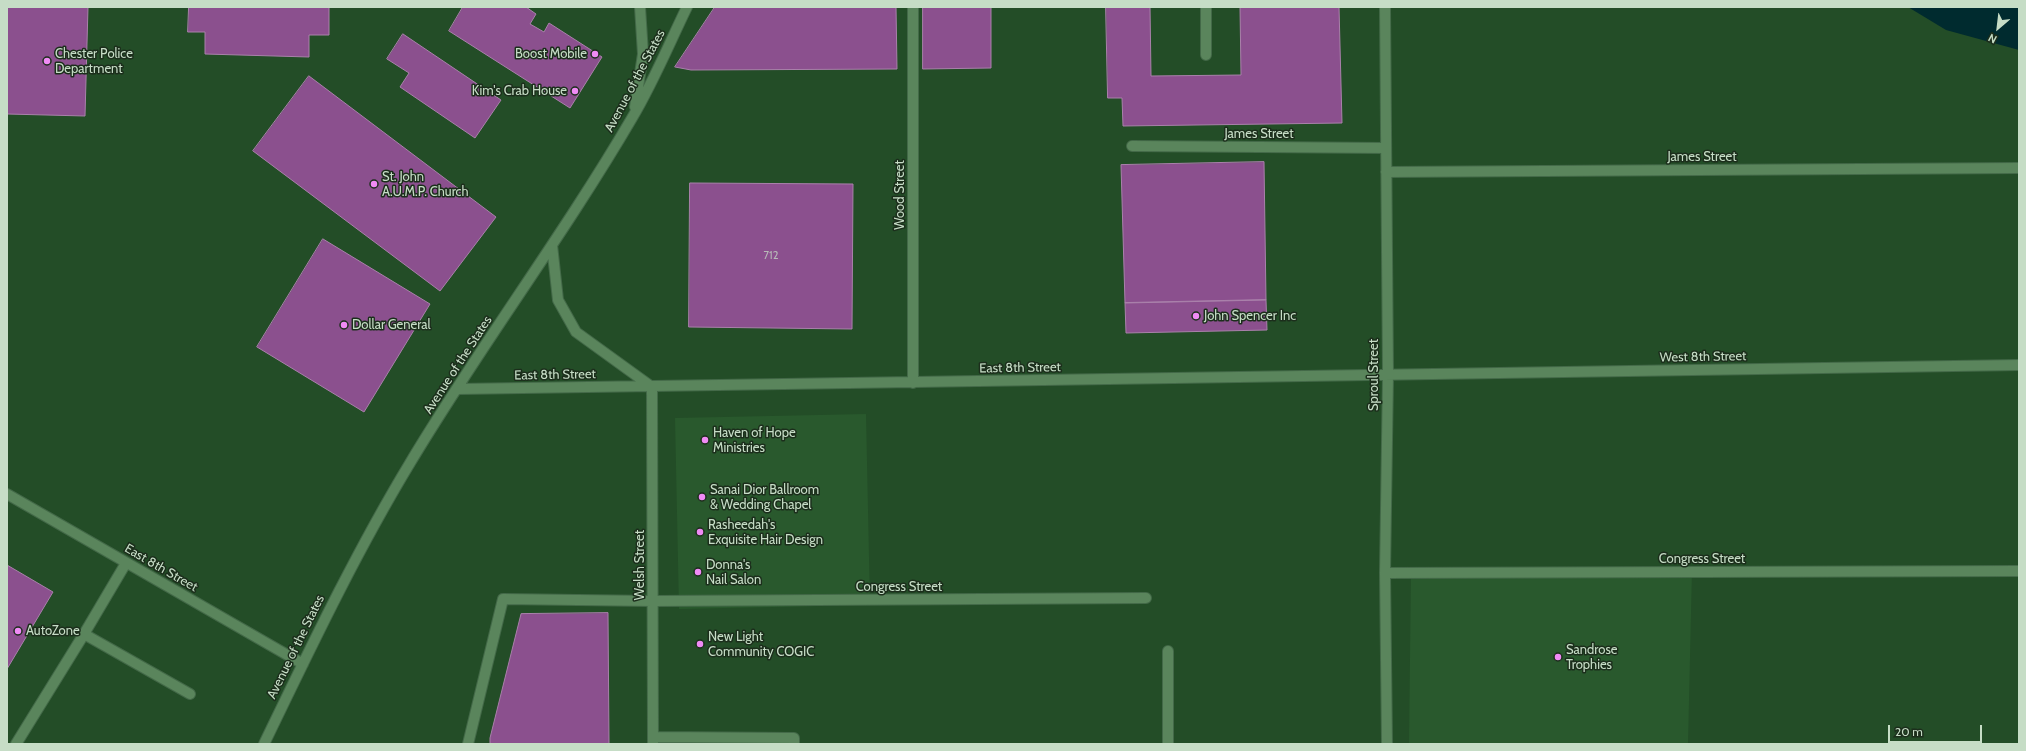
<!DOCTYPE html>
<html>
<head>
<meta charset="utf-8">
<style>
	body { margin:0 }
	#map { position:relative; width:2026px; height:751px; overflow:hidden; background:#234d27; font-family:Cabin,sans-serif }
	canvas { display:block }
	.frame { position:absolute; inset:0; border:8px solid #c6ddc6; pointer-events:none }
	.north { position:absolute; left:1978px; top:8px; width:40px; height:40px; -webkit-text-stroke:3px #1c2e1c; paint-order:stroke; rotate:208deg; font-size:11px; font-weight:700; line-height:16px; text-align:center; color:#c6ddc6 }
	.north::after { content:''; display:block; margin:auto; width:14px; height:18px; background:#c6ddc6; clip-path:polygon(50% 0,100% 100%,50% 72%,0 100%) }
	.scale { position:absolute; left:1888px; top:725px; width:94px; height:18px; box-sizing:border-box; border:2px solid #c6ddc6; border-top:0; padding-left:5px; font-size:12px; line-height:14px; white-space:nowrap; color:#c6ddc6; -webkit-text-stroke:3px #1c2e1c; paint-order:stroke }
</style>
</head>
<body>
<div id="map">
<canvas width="2026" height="751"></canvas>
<div class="frame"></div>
<div class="north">N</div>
<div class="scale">20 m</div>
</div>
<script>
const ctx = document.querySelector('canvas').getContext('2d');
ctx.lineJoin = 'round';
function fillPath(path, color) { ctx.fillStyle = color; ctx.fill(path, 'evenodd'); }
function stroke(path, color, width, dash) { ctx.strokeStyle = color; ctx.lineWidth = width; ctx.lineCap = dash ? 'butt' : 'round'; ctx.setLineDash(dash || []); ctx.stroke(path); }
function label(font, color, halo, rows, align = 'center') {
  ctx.font = font + ' Cabin,sans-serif'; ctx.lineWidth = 3; ctx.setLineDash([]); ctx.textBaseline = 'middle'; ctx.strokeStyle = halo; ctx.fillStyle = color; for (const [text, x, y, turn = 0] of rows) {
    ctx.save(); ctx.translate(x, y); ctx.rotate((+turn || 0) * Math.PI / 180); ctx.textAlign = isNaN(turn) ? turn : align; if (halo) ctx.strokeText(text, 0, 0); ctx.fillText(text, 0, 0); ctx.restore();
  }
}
fillPath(new Path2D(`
	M 866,414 L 870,605 L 679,609 L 675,418 Z
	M 1692,570 L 1688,744 L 1409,744 L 1411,572 Z`), '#29592d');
fillPath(new Path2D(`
	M 1908,7 L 2019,7 L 2019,50 L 1946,30 Z`), '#002b2f');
const building = new Path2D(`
	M 7,7 L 88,7 L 85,116 L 7,114 Z
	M 189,7 L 329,7 L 329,35 L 309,35 L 309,57 L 205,54 L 205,32 L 188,32 Z
	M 463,7 L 526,7 L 536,14 L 530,24 L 544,32 L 549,23 L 602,57 L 570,108 L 449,31 Z
	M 715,7 L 896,7 L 897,69 L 691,70 L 675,67 Z
	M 923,7 L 991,7 L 991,68 L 923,69 Z
	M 1106,7 L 1150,7 L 1151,76 L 1241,75 L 1240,7 L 1339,7 L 1342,123 L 1123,126 L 1122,98 L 1108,98 Z
	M 403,34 L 501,100 L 475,138 L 400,87 L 409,73 L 387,59 Z
	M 309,76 L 496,217 L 440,291 L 253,151 Z
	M 1264,162 L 1266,300 L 1125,303 L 1121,165 Z
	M 690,183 L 853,184 L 852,329 L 689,327 Z
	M 323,239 L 430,304 L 364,412 L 257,347 Z
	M 1266,300 L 1267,330 L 1126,333 L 1125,303 Z
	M 7,565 L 53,592 L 7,669 Z
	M 608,613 L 609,744 L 490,744 L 490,738 L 521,614 Z`);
fillPath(building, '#8b508e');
stroke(building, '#aa81ab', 1);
const minor = new Path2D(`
	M 913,7 L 913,383
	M 1206,7 L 1206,55
	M 1385,7 L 1388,375 L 1385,573 L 1387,744
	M 635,107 L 643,54 L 640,7
	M 1132,146 L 1386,148
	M 1386,172 L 2019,168
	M 552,245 L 558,300 L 576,332 L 652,387
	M 652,387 L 653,744
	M 458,389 L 2019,365
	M 7,494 L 303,664
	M 1385,573 L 2019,571
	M 84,634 L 126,563
	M 654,737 L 794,738 L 794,744
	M 16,744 L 84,634 L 190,694
	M 264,744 C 310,649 355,554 410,463 C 480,346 563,236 632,118 C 653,83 669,44 687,7
	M 468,744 L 503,599 L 653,601 L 1146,598
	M 1168,744 L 1168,651`);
stroke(minor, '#436948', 12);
stroke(minor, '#5a855c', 10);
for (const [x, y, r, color] of [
	[595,54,4,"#f08bf5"],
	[47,61,4,"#f08bf5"],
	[575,91,4,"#f08bf5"],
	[374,184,4,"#f08bf5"],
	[1196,316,4,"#f08bf5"],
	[344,325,4,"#f08bf5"],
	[705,440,4,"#f08bf5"],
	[702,497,4,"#f08bf5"],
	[700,532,4,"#f08bf5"],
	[698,572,4,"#f08bf5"],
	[18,631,4,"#f08bf5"],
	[700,644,4,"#f08bf5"],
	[1558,657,4,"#f08bf5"]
]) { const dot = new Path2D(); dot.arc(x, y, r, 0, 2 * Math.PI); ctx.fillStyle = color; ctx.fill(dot); stroke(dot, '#1c2e1c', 1.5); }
label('11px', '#b7bab8', null, [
	["712",771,256]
]);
label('13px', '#c6ddc6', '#1c2e1c', [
	["Chester Police",55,54],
	["Department",55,69],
	["Boost Mobile",587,54,"right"],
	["Kim's Crab House",567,91,"right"],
	["St. John",382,177],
	["A.U.M.P. Church",382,192],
	["John Spencer Inc",1204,316],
	["Dollar General",352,325],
	["Haven of Hope",713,433],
	["Ministries",713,448],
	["Sanai Dior Ballroom",710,490],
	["& Wedding Chapel",710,505],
	["Rasheedah's",708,525],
	["Exquisite Hair Design",708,540],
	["Donna's",706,565],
	["Nail Salon",706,580],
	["AutoZone",26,631],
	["New Light",708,637],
	["Community COGIC",708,652],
	["Sandrose",1566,650],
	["Trophies",1566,665]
], 'left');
label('13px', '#c6ddc6', '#1c2e1c', [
	["Avenue of the States",635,81,-62],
	["James Street",1259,134],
	["James Street",1702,157],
	["Wood Street",900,195,-90],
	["West 8th Street",1703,357,-1],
	["Avenue of the States",458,365,-57],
	["East 8th Street",1020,368,-1],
	["East 8th Street",555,375,-1],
	["Sproul Street",1374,375,-90],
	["Congress Street",1702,559],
	["Welsh Street",640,565,-90],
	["East 8th Street",161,568,30],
	["Congress Street",899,587],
	["Avenue of the States",296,647,-64]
]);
</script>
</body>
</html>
